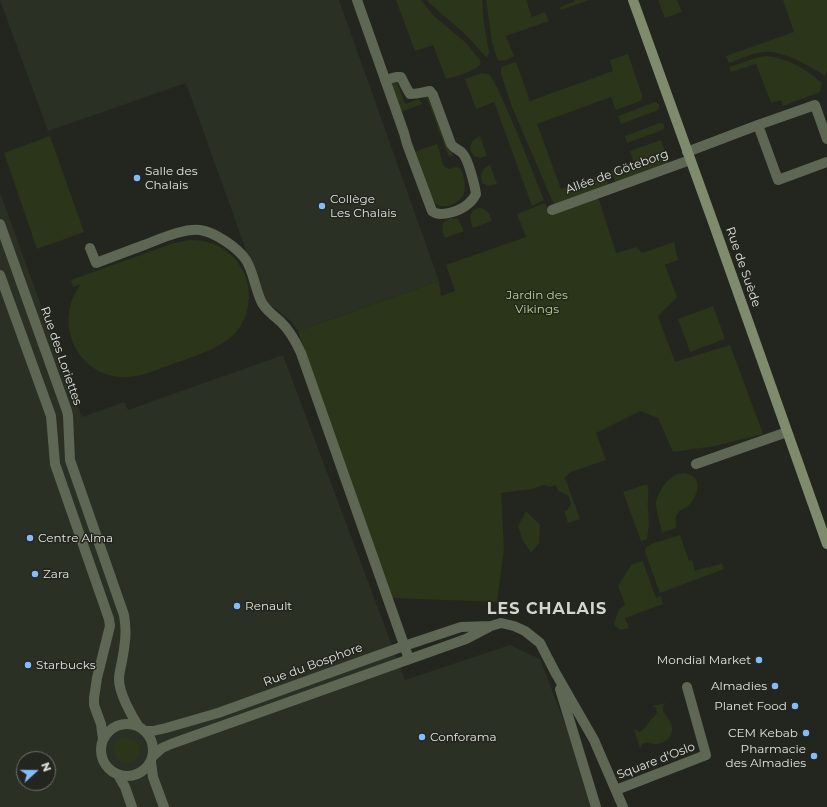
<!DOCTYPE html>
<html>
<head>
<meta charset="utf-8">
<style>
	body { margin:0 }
	#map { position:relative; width:827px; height:807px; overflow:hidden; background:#23261e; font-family:Montserrat,sans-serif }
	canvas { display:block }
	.north { position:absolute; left:16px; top:751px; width:40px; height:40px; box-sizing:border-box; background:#23261e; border:1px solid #6f726a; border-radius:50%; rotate:69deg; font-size:11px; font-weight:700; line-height:16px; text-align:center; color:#e0e3dd }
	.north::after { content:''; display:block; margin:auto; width:14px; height:18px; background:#85bbfb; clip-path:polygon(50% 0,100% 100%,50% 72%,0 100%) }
</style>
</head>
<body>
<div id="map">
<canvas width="827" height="807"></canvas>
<div class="north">N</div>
</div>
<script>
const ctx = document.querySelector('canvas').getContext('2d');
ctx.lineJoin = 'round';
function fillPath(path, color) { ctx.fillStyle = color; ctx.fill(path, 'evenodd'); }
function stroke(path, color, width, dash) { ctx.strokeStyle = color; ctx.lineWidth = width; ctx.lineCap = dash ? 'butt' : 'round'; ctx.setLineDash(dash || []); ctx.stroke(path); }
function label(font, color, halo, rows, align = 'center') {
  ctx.font = font + ' Montserrat,sans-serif'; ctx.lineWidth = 3; ctx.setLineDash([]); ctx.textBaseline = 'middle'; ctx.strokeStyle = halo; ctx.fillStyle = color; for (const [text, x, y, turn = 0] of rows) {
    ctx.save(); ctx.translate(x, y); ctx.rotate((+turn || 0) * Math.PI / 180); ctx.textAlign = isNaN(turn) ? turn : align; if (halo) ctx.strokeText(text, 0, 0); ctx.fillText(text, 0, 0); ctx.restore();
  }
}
fillPath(new Path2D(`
	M 0,0 L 339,0 L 439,281 L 298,331 L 292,322 L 264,300 L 186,83 L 48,131 Z
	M 0,193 L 82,417 L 124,402 L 128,410 L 283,355 L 405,680 L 510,645 L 540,659 L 597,807 L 0,807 ZM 24,759 L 48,759 L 48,783 L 24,783 Z`), '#2a3023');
fillPath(new Path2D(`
	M 396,0 L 421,0 L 434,16 L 465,42 L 480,60 L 481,63 C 475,72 456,76 446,79 L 433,45 L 415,51 Z
	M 427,0 L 482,0 L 484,24 L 489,51 L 489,53 L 487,58 L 464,33 L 429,3 Z
	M 486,0 L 526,0 L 532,17 L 545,12 L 549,21 L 506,36 L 514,56 C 508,59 504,62 498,60 L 497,58 L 492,42 Z
	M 574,0 L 589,0 L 561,10 L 560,7 L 575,1 Z
	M 658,0 L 677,0 L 682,12 L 665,18 Z
	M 783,0 L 827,0 L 827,70 L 825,76 C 811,66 781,50 764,52 C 752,53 740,59 729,63 L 726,56 L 794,32 Z
	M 628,54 L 642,95 L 642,98 L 640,101 L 616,110 L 611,97 L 537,124 L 561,189 L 605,173 L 608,183 L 608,185 L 554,204 L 551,198 L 512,107 L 502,77 L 501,73 L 501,67 L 516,62 L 530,101 L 613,71 L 610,60 Z
	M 766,56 C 788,58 806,69 822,83 L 820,92 L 783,106 L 781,100 L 771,103 L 756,64 L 731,72 L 729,67 L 756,58 Z
	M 482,73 L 487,74 L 490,75 L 498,89 L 516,130 L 544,200 L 532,206 L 494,102 L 476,109 L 465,79 Z
	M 393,82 L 397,82 L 405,104 L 419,99 L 422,104 L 401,112 L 391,85 Z
	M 428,95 L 452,153 L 453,156 L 451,157 L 448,155 L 426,96 Z
	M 655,102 L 659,104 L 659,109 L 656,111 L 621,124 L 618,116 Z
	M 659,123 L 662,123 L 664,125 L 664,128 L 662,130 L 627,143 L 625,136 Z
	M 50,136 L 84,232 L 37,249 L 4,153 Z
	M 480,136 L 487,156 L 480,158 L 474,156 C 467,148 470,140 480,136 Z
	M 661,140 L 669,163 L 615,182 L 611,171 L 634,163 L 630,151 Z
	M 437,144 C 439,148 442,162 443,165 C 445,167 447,168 449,169 L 456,167 L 460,168 C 464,175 466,185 464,193 C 462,201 449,208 441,206 C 436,205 434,202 431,198 L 414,152 Z
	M 490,165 L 497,184 L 489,186 L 482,183 L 481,176 L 484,168 Z
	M 598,197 L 616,253 L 637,247 L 642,253 L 674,242 L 678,260 L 665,265 L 677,297 L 658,316 L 675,362 L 730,345 L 763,434 L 715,446 L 673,452 L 658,418 L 640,411 L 596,433 L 606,460 L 571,472 L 564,478 L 567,483 L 580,519 L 568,523 L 564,511 L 567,510 L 571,504 L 568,495 L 558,491 L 556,485 L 550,487 L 544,485 L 532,489 L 501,493 L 504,549 L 497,602 L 392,598 L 298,331 L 439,281 L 441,296 L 455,291 L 446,265 L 526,237 L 517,214 L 545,203 L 550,215 Z
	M 478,208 C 487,208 489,213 492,221 L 473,228 C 470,219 468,212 478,208 Z
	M 451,218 L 458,219 L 464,231 L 445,238 C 441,229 440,222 451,218 Z
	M 189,240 C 212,239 233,250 243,271 C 249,282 250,295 248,307 C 241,345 204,352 173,364 C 157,369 140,378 123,377 C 89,377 64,345 69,312 C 70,301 75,293 81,284 L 73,287 L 71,280 L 174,243 Z
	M 713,306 L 725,339 L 690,352 L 678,319 Z
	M 685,473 C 688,474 691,475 694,477 C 702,485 695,500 688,506 C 685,509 680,509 678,513 C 674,517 676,523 676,528 L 662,533 C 660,524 657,515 656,505 C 655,496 667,478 676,475 C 678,473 682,474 685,473 Z
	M 647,484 C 650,493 647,500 648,509 C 649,519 649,529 647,539 L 641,541 L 623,492 Z
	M 526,511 L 540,525 L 539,543 L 531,553 L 522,539 L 518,526 Z
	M 680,535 L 689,561 L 692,560 L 695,571 L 707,567 L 708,568 L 722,563 L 724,569 L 660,593 L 645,552 C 645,550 645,548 648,546 C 652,543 673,537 680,535 Z
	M 642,561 L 643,562 L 656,598 L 661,596 L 663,604 L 625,618 L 629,628 L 620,630 L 615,626 L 614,623 C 618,615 616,610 625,605 L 618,586 L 631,565 Z
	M 666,703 L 663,706 L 663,711 C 665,715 668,718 670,721 C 676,732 668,743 657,744 C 651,744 647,741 642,744 L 640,749 L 634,729 L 639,732 C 645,730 645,726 649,722 C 651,719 655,716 657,713 L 656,708 L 652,706 Z
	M114 750a13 13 0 1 1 26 0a13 13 0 1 1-26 0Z`), '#2a351a');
stroke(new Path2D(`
	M 357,0 L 404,133 L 407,144 L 432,211 C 440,218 460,211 468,204 C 472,201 474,198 476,194 C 475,186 468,159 463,154 C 460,149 455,150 451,144 L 433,95 L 430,91 C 423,92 418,94 410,94 L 406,87 L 401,77 L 396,77 L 385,80
	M 827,139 L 815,105 L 758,125 L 778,180 L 827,162
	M 687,152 L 758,125
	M 552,210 L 690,160
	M 0,224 L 67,411 L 68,416 L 70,460 L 124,615 C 127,631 125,645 122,661 C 121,667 119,673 119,679 C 119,693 131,715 139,727
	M 90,248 L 96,263 C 112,257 128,251 144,245 C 160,239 184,228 200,230 C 215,232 238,248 246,260 C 254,273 255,289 262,303 C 267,311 274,316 281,322 C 290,331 296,342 301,353 L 409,659
	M 0,275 L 51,416 L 55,464 L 109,619 L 110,626 L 97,678 L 94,698 L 94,705 L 101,724 L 103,739
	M 696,464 L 787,432
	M 560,689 L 596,807
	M101 750a26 26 0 1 1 52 0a26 26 0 1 1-52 0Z
	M 145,731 L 153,731 L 166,728 L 218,713 L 404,646 L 461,627 L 491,626 L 501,623 L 514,626 L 525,631 L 540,643 L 555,672 L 594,740 L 623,807
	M 153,756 L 162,748 L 171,744 L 466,639 L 489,627
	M 151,762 L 153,777 L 164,807
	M 118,775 L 125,787 L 132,807
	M 616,790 L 706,755 L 687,687`), '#5e6753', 10);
stroke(new Path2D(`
	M 633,0 L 714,225 L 827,544`), '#7e8c6d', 10);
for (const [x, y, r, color] of [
	[137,178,4,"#85bbfb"],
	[322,206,4,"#85bbfb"],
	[30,538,4,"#85bbfb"],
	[35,574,4,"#85bbfb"],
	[237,606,4,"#85bbfb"],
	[759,660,4,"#85bbfb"],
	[28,665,4,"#85bbfb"],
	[775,686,4,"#85bbfb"],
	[795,706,4,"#85bbfb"],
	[806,733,4,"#85bbfb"],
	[422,737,4,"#85bbfb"],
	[814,756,4,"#85bbfb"]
]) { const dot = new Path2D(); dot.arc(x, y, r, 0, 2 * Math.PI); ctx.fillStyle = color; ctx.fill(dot); stroke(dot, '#23261e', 1.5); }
label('12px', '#e0e3dd', '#23261e', [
	["Salle des",145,171],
	["Chalais",145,185],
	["Collège",330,199],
	["Les Chalais",330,213],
	["Centre Alma",38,538],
	["Zara",43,574],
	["Renault",245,606],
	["Mondial Market",751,660,"right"],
	["Starbucks",36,665],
	["Almadies",767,686,"right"],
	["Planet Food",787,706,"right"],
	["CEM Kebab",798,733,"right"],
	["Conforama",430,737],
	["Pharmacie",806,749,"right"],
	["des Almadies",806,763,"right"]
], 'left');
label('12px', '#e0e3dd', '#23261e', [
	["Allée de Göteborg",617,172,-20],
	["Rue de Suède",743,267,71],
	["Rue des Loriettes",61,356,71],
	["Rue du Bosphore",313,665,-20],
	["Square d'Oslo",656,761,-21]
]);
label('12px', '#b5d48c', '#23261e', [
	["Jardin des",537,295],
	["Vikings",537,309]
]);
ctx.letterSpacing = '1px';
label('bold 16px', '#d2d6cc', '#23261e', [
	["LES CHALAIS",547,609]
]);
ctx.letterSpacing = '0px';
</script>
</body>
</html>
